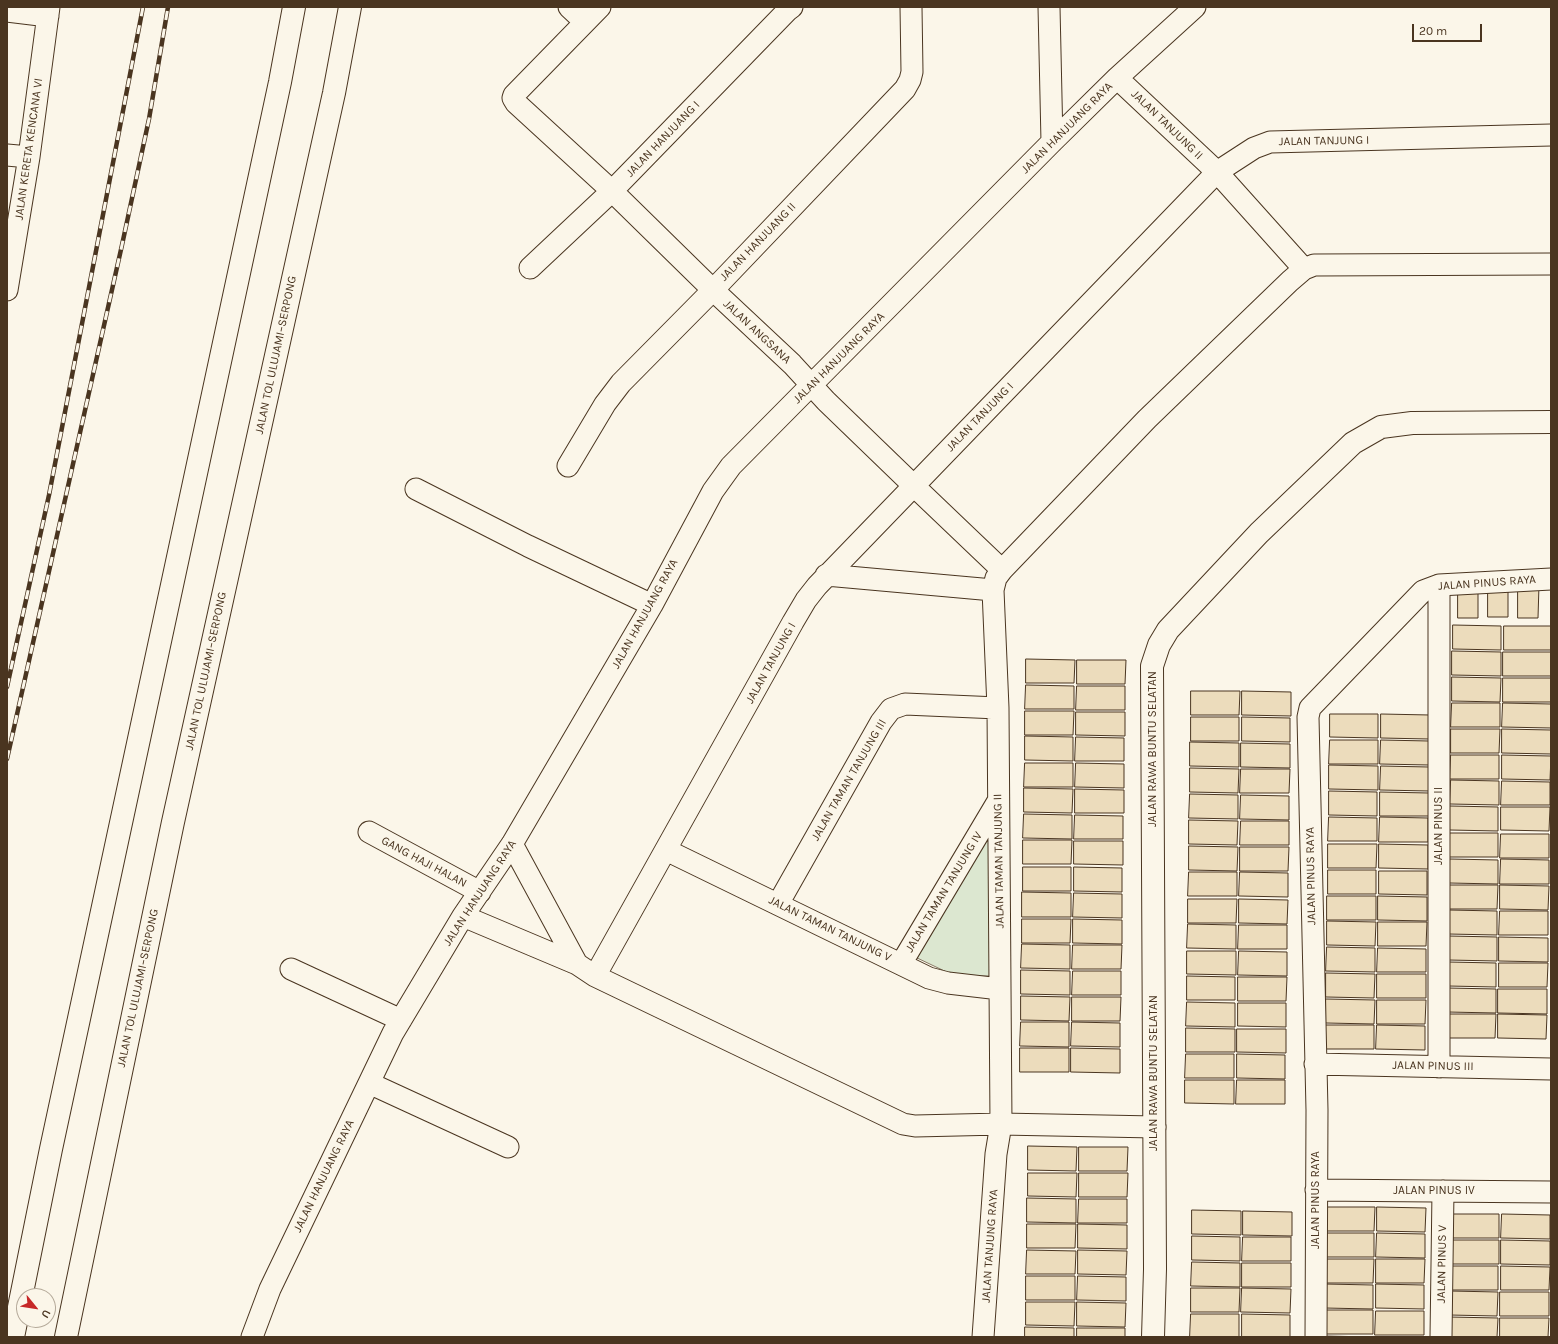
<!DOCTYPE html>
<html>
<head>
<meta charset="utf-8">
<style>
	body { margin:0 }
	#map { position:relative; width:1558px; height:1344px; overflow:hidden; background:#fbf6e9; font-family:Karla,sans-serif }
	canvas { display:block }
	.frame { position:absolute; inset:0; border:8px solid #4a3520; pointer-events:none }
	.north { position:absolute; left:16px; top:1288px; width:40px; height:40px; box-sizing:border-box; background:#fbf6e9; border:1px solid #b4a999; border-radius:50%; rotate:120deg; font-size:11px; font-weight:700; line-height:16px; text-align:center; color:#4a3520 }
	.north::after { content:''; display:block; margin:auto; width:14px; height:18px; background:#c62828; clip-path:polygon(50% 0,100% 100%,50% 72%,0 100%) }
	.scale { position:absolute; left:1412px; top:24px; width:70px; height:18px; box-sizing:border-box; border:2px solid #4a3520; border-top:0; padding-left:5px; font-size:12px; line-height:14px; white-space:nowrap; color:#4a3520; -webkit-text-stroke:3px #fbf6e9; paint-order:stroke }
</style>
</head>
<body>
<div id="map">
<canvas width="1558" height="1344"></canvas>
<div class="frame"></div>
<div class="north">U</div>
<div class="scale">20 m</div>
</div>
<script>
const ctx = document.querySelector('canvas').getContext('2d');
ctx.lineJoin = 'round';
function fillPath(path, color) { ctx.fillStyle = color; ctx.fill(path, 'evenodd'); }
function stroke(path, color, width, dash) { ctx.strokeStyle = color; ctx.lineWidth = width; ctx.lineCap = dash ? 'butt' : 'round'; ctx.setLineDash(dash || []); ctx.stroke(path); }
function label(font, color, halo, rows, align = 'center') {
  ctx.font = font + ' Karla,sans-serif'; ctx.lineWidth = 3; ctx.setLineDash([]); ctx.textBaseline = 'middle'; ctx.strokeStyle = halo; ctx.fillStyle = color; for (const [text, x, y, turn = 0] of rows) {
    ctx.save(); ctx.translate(x, y); ctx.rotate((+turn || 0) * Math.PI / 180); ctx.textAlign = isNaN(turn) ? turn : align; if (halo) ctx.strokeText(text, 0, 0); ctx.fillText(text, 0, 0); ctx.restore();
  }
}
const green = new Path2D(`
	M 990,828 L 992,976 L 955,976 L 913,956 Z`);
fillPath(green, '#dce7d0');
stroke(green, '#887966', 1);
const building = new Path2D(`
	M 1488,584 L 1508,584 L 1508,617 L 1488,617 Z
	M 1458,585 L 1478,585 L 1478,618 L 1458,618 Z
	M 1518,585 L 1539,585 L 1538,618 L 1518,618 Z
	M 1453,625 L 1501,626 L 1501,650 L 1453,649 Z
	M 1504,626 L 1551,626 L 1551,650 L 1504,650 Z
	M 1452,651 L 1501,652 L 1501,676 L 1452,675 Z
	M 1503,652 L 1551,652 L 1551,676 L 1503,676 Z
	M 1026,659 L 1075,660 L 1074,683 L 1026,683 Z
	M 1077,660 L 1126,660 L 1125,684 L 1077,684 Z
	M 1452,677 L 1501,678 L 1500,702 L 1452,701 Z
	M 1503,678 L 1551,678 L 1551,702 L 1503,702 Z
	M 1026,685 L 1074,686 L 1074,709 L 1025,709 Z
	M 1077,686 L 1125,686 L 1125,710 L 1076,710 Z
	M 1191,691 L 1240,691 L 1239,715 L 1191,715 Z
	M 1242,691 L 1291,692 L 1291,716 L 1242,715 Z
	M 1452,703 L 1500,703 L 1500,727 L 1451,727 Z
	M 1503,703 L 1551,704 L 1551,728 L 1502,727 Z
	M 1025,711 L 1074,711 L 1073,735 L 1025,735 Z
	M 1076,712 L 1125,712 L 1125,736 L 1076,735 Z
	M 1330,714 L 1378,714 L 1378,738 L 1330,737 Z
	M 1381,714 L 1430,715 L 1429,739 L 1381,738 Z
	M 1191,717 L 1239,717 L 1239,741 L 1191,741 Z
	M 1242,717 L 1290,718 L 1290,742 L 1242,741 Z
	M 1451,729 L 1500,729 L 1499,753 L 1451,753 Z
	M 1502,729 L 1551,730 L 1551,754 L 1502,753 Z
	M 1025,736 L 1073,737 L 1073,761 L 1025,760 Z
	M 1076,737 L 1124,738 L 1124,761 L 1075,761 Z
	M 1330,740 L 1378,740 L 1378,764 L 1329,764 Z
	M 1381,740 L 1429,741 L 1429,765 L 1380,764 Z
	M 1190,742 L 1239,743 L 1239,767 L 1190,766 Z
	M 1241,743 L 1290,744 L 1290,768 L 1241,767 Z
	M 1451,755 L 1499,755 L 1499,779 L 1450,779 Z
	M 1502,755 L 1551,756 L 1550,780 L 1502,779 Z
	M 1025,763 L 1073,763 L 1073,787 L 1024,787 Z
	M 1076,763 L 1124,764 L 1124,788 L 1075,787 Z
	M 1329,765 L 1378,766 L 1378,790 L 1329,789 Z
	M 1381,766 L 1429,767 L 1429,791 L 1380,790 Z
	M 1190,768 L 1239,769 L 1238,793 L 1190,792 Z
	M 1241,769 L 1290,769 L 1289,793 L 1240,793 Z
	M 1451,780 L 1499,781 L 1499,805 L 1450,804 Z
	M 1502,781 L 1550,782 L 1550,805 L 1501,805 Z
	M 1024,788 L 1073,789 L 1072,813 L 1024,812 Z
	M 1075,789 L 1124,790 L 1124,813 L 1075,813 Z
	M 1329,791 L 1377,792 L 1377,816 L 1329,815 Z
	M 1380,792 L 1429,793 L 1429,816 L 1380,816 Z
	M 1190,794 L 1238,795 L 1238,819 L 1189,818 Z
	M 1241,795 L 1289,796 L 1289,820 L 1240,819 Z
	M 1450,806 L 1498,807 L 1498,831 L 1450,830 Z
	M 1501,807 L 1550,807 L 1549,831 L 1501,830 Z
	M 1024,814 L 1072,815 L 1072,839 L 1023,838 Z
	M 1075,815 L 1123,816 L 1123,839 L 1074,839 Z
	M 1329,817 L 1377,818 L 1377,841 L 1328,841 Z
	M 1380,817 L 1428,818 L 1428,842 L 1379,842 Z
	M 1189,820 L 1238,821 L 1237,845 L 1189,844 Z
	M 1241,821 L 1289,821 L 1289,845 L 1240,845 Z
	M 1450,833 L 1498,833 L 1498,857 L 1449,857 Z
	M 1501,834 L 1549,834 L 1549,858 L 1500,858 Z
	M 1023,840 L 1072,840 L 1071,864 L 1023,864 Z
	M 1074,841 L 1123,841 L 1123,865 L 1074,864 Z
	M 1328,844 L 1377,844 L 1376,868 L 1328,868 Z
	M 1379,844 L 1428,845 L 1428,869 L 1379,868 Z
	M 1189,846 L 1238,847 L 1237,871 L 1189,870 Z
	M 1240,847 L 1289,847 L 1288,871 L 1240,871 Z
	M 1450,859 L 1498,860 L 1498,884 L 1449,883 Z
	M 1501,859 L 1549,860 L 1549,884 L 1500,884 Z
	M 1023,867 L 1071,867 L 1071,891 L 1023,891 Z
	M 1074,867 L 1122,868 L 1122,892 L 1074,891 Z
	M 1328,870 L 1376,870 L 1376,894 L 1328,894 Z
	M 1379,871 L 1427,871 L 1427,895 L 1379,894 Z
	M 1189,872 L 1237,872 L 1237,896 L 1188,896 Z
	M 1240,872 L 1288,873 L 1288,897 L 1239,896 Z
	M 1449,885 L 1498,885 L 1497,909 L 1449,909 Z
	M 1500,885 L 1549,886 L 1548,910 L 1500,909 Z
	M 1022,892 L 1071,893 L 1071,917 L 1022,917 Z
	M 1074,893 L 1122,894 L 1122,918 L 1073,917 Z
	M 1327,896 L 1376,896 L 1376,920 L 1327,920 Z
	M 1378,896 L 1427,897 L 1427,921 L 1378,920 Z
	M 1188,899 L 1237,899 L 1236,923 L 1188,923 Z
	M 1239,899 L 1288,900 L 1287,924 L 1239,923 Z
	M 1449,910 L 1497,911 L 1497,935 L 1448,934 Z
	M 1500,911 L 1548,911 L 1548,935 L 1499,935 Z
	M 1022,919 L 1071,919 L 1070,943 L 1022,943 Z
	M 1073,919 L 1122,920 L 1122,944 L 1073,943 Z
	M 1327,921 L 1376,922 L 1375,946 L 1327,945 Z
	M 1378,922 L 1427,922 L 1426,946 L 1378,946 Z
	M 1188,924 L 1236,925 L 1236,949 L 1187,948 Z
	M 1239,925 L 1287,925 L 1287,949 L 1238,949 Z
	M 1448,936 L 1497,937 L 1497,961 L 1448,960 Z
	M 1499,937 L 1548,938 L 1548,962 L 1499,961 Z
	M 1022,944 L 1070,945 L 1070,969 L 1021,968 Z
	M 1073,945 L 1122,945 L 1121,969 L 1072,969 Z
	M 1327,947 L 1375,948 L 1375,972 L 1326,971 Z
	M 1378,948 L 1426,949 L 1426,972 L 1377,972 Z
	M 1187,951 L 1236,951 L 1236,975 L 1187,974 Z
	M 1239,951 L 1287,952 L 1287,976 L 1238,975 Z
	M 1448,962 L 1496,963 L 1496,987 L 1448,986 Z
	M 1499,963 L 1548,963 L 1547,987 L 1499,987 Z
	M 1021,970 L 1070,971 L 1070,995 L 1021,994 Z
	M 1073,971 L 1121,971 L 1121,995 L 1072,995 Z
	M 1326,973 L 1375,974 L 1374,998 L 1326,997 Z
	M 1377,974 L 1426,974 L 1426,998 L 1377,998 Z
	M 1187,976 L 1235,977 L 1235,1000 L 1187,1000 Z
	M 1238,977 L 1287,977 L 1286,1001 L 1238,1001 Z
	M 1447,988 L 1496,989 L 1496,1013 L 1447,1012 Z
	M 1498,989 L 1547,989 L 1547,1014 L 1498,1013 Z
	M 1021,996 L 1070,997 L 1069,1021 L 1021,1020 Z
	M 1072,997 L 1121,997 L 1120,1021 L 1072,1021 Z
	M 1326,999 L 1375,1000 L 1374,1024 L 1326,1023 Z
	M 1377,1000 L 1426,1000 L 1425,1024 L 1377,1024 Z
	M 1187,1002 L 1235,1003 L 1235,1027 L 1186,1026 Z
	M 1238,1003 L 1286,1003 L 1286,1027 L 1238,1026 Z
	M 1447,1014 L 1496,1014 L 1495,1038 L 1447,1038 Z
	M 1498,1014 L 1547,1015 L 1546,1039 L 1498,1038 Z
	M 1021,1022 L 1069,1022 L 1069,1047 L 1020,1046 Z
	M 1072,1022 L 1120,1023 L 1120,1047 L 1071,1046 Z
	M 1326,1025 L 1374,1025 L 1374,1049 L 1325,1049 Z
	M 1377,1025 L 1425,1026 L 1425,1050 L 1376,1049 Z
	M 1186,1028 L 1235,1029 L 1235,1052 L 1186,1052 Z
	M 1237,1029 L 1286,1029 L 1286,1053 L 1237,1052 Z
	M 1020,1048 L 1069,1048 L 1069,1072 L 1020,1072 Z
	M 1071,1048 L 1120,1049 L 1120,1073 L 1071,1072 Z
	M 1186,1054 L 1234,1054 L 1234,1078 L 1185,1078 Z
	M 1237,1054 L 1285,1055 L 1285,1079 L 1237,1078 Z
	M 1185,1080 L 1234,1080 L 1234,1104 L 1185,1103 Z
	M 1237,1080 L 1285,1080 L 1285,1104 L 1236,1104 Z
	M 1028,1146 L 1077,1147 L 1076,1171 L 1028,1170 Z
	M 1079,1147 L 1128,1147 L 1127,1171 L 1079,1171 Z
	M 1028,1173 L 1077,1173 L 1076,1197 L 1028,1196 Z
	M 1079,1173 L 1128,1173 L 1127,1197 L 1079,1197 Z
	M 1027,1198 L 1076,1199 L 1076,1223 L 1027,1222 Z
	M 1079,1199 L 1127,1199 L 1127,1223 L 1078,1223 Z
	M 1326,1207 L 1375,1207 L 1374,1231 L 1326,1231 Z
	M 1377,1207 L 1426,1208 L 1425,1232 L 1377,1231 Z
	M 1192,1210 L 1241,1211 L 1241,1235 L 1192,1234 Z
	M 1243,1211 L 1292,1212 L 1292,1236 L 1243,1235 Z
	M 1451,1214 L 1499,1214 L 1499,1238 L 1450,1238 Z
	M 1502,1214 L 1550,1215 L 1550,1239 L 1501,1238 Z
	M 1027,1224 L 1076,1224 L 1075,1248 L 1027,1248 Z
	M 1078,1224 L 1127,1225 L 1127,1249 L 1078,1248 Z
	M 1326,1233 L 1374,1233 L 1374,1257 L 1325,1257 Z
	M 1377,1233 L 1425,1234 L 1425,1258 L 1376,1257 Z
	M 1192,1236 L 1240,1237 L 1240,1261 L 1192,1260 Z
	M 1243,1237 L 1291,1237 L 1291,1261 L 1242,1261 Z
	M 1450,1240 L 1499,1240 L 1499,1264 L 1450,1264 Z
	M 1501,1240 L 1550,1241 L 1550,1265 L 1501,1264 Z
	M 1027,1250 L 1076,1251 L 1075,1274 L 1026,1274 Z
	M 1078,1250 L 1127,1251 L 1126,1275 L 1078,1274 Z
	M 1325,1259 L 1374,1259 L 1373,1283 L 1325,1283 Z
	M 1376,1259 L 1425,1259 L 1424,1283 L 1376,1283 Z
	M 1192,1262 L 1240,1263 L 1240,1287 L 1191,1286 Z
	M 1242,1263 L 1291,1263 L 1291,1287 L 1242,1287 Z
	M 1450,1266 L 1498,1266 L 1498,1290 L 1449,1290 Z
	M 1501,1266 L 1550,1267 L 1549,1290 L 1501,1290 Z
	M 1026,1276 L 1075,1276 L 1075,1300 L 1026,1300 Z
	M 1078,1276 L 1126,1277 L 1126,1301 L 1077,1300 Z
	M 1325,1284 L 1373,1285 L 1373,1309 L 1324,1308 Z
	M 1376,1284 L 1424,1285 L 1424,1309 L 1376,1308 Z
	M 1191,1288 L 1240,1288 L 1239,1312 L 1191,1312 Z
	M 1242,1288 L 1291,1289 L 1290,1313 L 1241,1312 Z
	M 1450,1291 L 1498,1292 L 1497,1316 L 1449,1315 Z
	M 1500,1292 L 1549,1292 L 1549,1316 L 1500,1316 Z
	M 1026,1302 L 1075,1302 L 1074,1326 L 1026,1325 Z
	M 1077,1302 L 1126,1303 L 1125,1327 L 1077,1326 Z
	M 1325,1310 L 1373,1310 L 1373,1334 L 1324,1334 Z
	M 1376,1311 L 1424,1311 L 1424,1335 L 1375,1335 Z
	M 1191,1314 L 1239,1314 L 1239,1337 L 1190,1337 Z
	M 1242,1314 L 1290,1315 L 1290,1337 L 1242,1337 Z
	M 1449,1317 L 1498,1318 L 1497,1337 L 1449,1337 Z
	M 1500,1318 L 1549,1318 L 1548,1337 L 1500,1337 Z
	M 1025,1327 L 1074,1328 L 1074,1337 L 1025,1337 Z
	M 1077,1328 L 1125,1328 L 1125,1337 L 1077,1337 Z
	M 1324,1336 L 1373,1337 L 1324,1337 Z`);
fillPath(building, '#ecdcbc');
stroke(building, '#4a3520', 1);
const street = new Path2D(`
	M 569,7 L 585,22
	M 600,7 L 514,95 L 513,98 L 516,103 L 612,191 L 713,290 L 792,364 L 826,401 L 914,486 L 1002,570
	M 1049,7 L 1052,142
	M 7,11 L 48,16
	M 1117,78 L 1217,172 L 1304,269
	M 7,155 L 29,157
	M 530,268 L 612,191 L 788,10 L 792,7
	M 7,290 L 29,157 L 49,7
	M 568,466 L 605,404 L 621,383 L 713,290 L 905,89 L 910,80 L 912,72 L 911,7
	M 416,489 L 528,546 L 652,605
	M 826,575 L 993,590
	M 369,832 L 480,892
	M 512,844 L 577,964
	M 666,850 L 929,978 L 948,983 L 1000,989
	M 778,904 L 881,722 L 891,709 L 905,704 L 998,708
	M 463,916 L 577,964 L 595,976 L 903,1124 L 915,1126 L 1001,1124 L 1155,1127
	M 901,964 L 998,801
	M 291,969 L 401,1020
	M 595,976 L 793,622 L 806,600 L 817,586 L 1217,172 L 1254,148 L 1270,142 L 1551,135
	M 1315,1064 L 1551,1069
	M 1439,1067 L 1439,585
	M 369,1083 L 508,1147
	M 1316,1190 L 1551,1192
	M 252,1337 L 270,1289 L 393,1033 L 463,916 L 512,844 L 652,605 L 713,491 L 731,466 L 1052,142 L 1117,78 L 1195,7
	M 983,1337 L 996,1154 L 1001,1124 L 998,708 L 993,590 L 996,578 L 1002,570 L 1147,419 L 1290,281 L 1304,269 L 1314,265 L 1551,264
	M 1316,1337 L 1317,1110 L 1308,717 L 1310,708 L 1423,591 L 1439,585 L 1551,579
	M 1441,1337 L 1443,1191`);
const secondary = new Path2D(`
	M 1153,1337 L 1155,1269 L 1152,666 L 1159,645 L 1168,630 L 1259,533 L 1353,443 L 1381,427 L 1412,423 L 1551,422`);
const highway = new Path2D(`
	M 13,1337 L 51,1149 L 280,82 L 294,7
	M 66,1337 L 173,822 L 334,93 L 350,7`);
stroke(street, '#4a3520', 23);
stroke(secondary, '#4a3520', 24);
stroke(highway, '#4a3520', 24);
stroke(street, '#fbf6e9', 21);
stroke(secondary, '#fbf6e9', 22);
stroke(highway, '#fbf6e9', 22);
const rail = new Path2D(`
	M 7,687 L 49,495 L 143,7
	M 7,759 L 122,245 L 149,119 L 168,7`);
stroke(rail, '#4a3520', 4.5);
stroke(rail, '#fbf6e9', 3, [9]);
label('12px', '#4a3520', '#fbf6e9', [
	["JALAN TANJUNG II",1167,125,44],
	["JALAN HANJUANG RAYA",1067,128,-45],
	["JALAN HANJUANG I",663,139,-46],
	["JALAN TANJUNG I",1324,141,-1],
	["JALAN KERETA KENCANA VI",29,149,-82],
	["JALAN HANJUANG II",758,242,-46],
	["JALAN ANGSANA",757,332,43],
	["JALAN TOL ULUJAMI–SERPONG",276,355,-78],
	["JALAN HANJUANG RAYA",839,358,-45],
	["JALAN TANJUNG I",980,417,-46],
	["JALAN PINUS RAYA",1487,583,-4],
	["JALAN HANJUANG RAYA",645,614,-61],
	["JALAN TANJUNG I",771,663,-61],
	["JALAN TOL ULUJAMI–SERPONG",206,671,-78],
	["JALAN RAWA BUNTU SELATAN",1153,749,-90],
	["JALAN TAMAN TANJUNG III",849,780,-60],
	["JALAN PINUS II",1439,826,-90],
	["JALAN TAMAN TANJUNG II",999,861,-91],
	["GANG HAJI HALAN",424,862,28],
	["JALAN PINUS RAYA",1311,876,-91],
	["JALAN TAMAN TANJUNG IV",944,892,-59],
	["JALAN HANJUANG RAYA",480,893,-57],
	["JALAN TAMAN TANJUNG V",830,929,26],
	["JALAN TOL ULUJAMI–SERPONG",138,988,-78],
	["JALAN PINUS III",1433,1066,1],
	["JALAN RAWA BUNTU SELATAN",1154,1073,-90],
	["JALAN HANJUANG RAYA",324,1176,-64],
	["JALAN PINUS IV",1434,1191],
	["JALAN PINUS RAYA",1316,1200,-90],
	["JALAN TANJUNG RAYA",990,1246,-86],
	["JALAN PINUS V",1442,1264,-89]
]);
</script>
</body>
</html>
